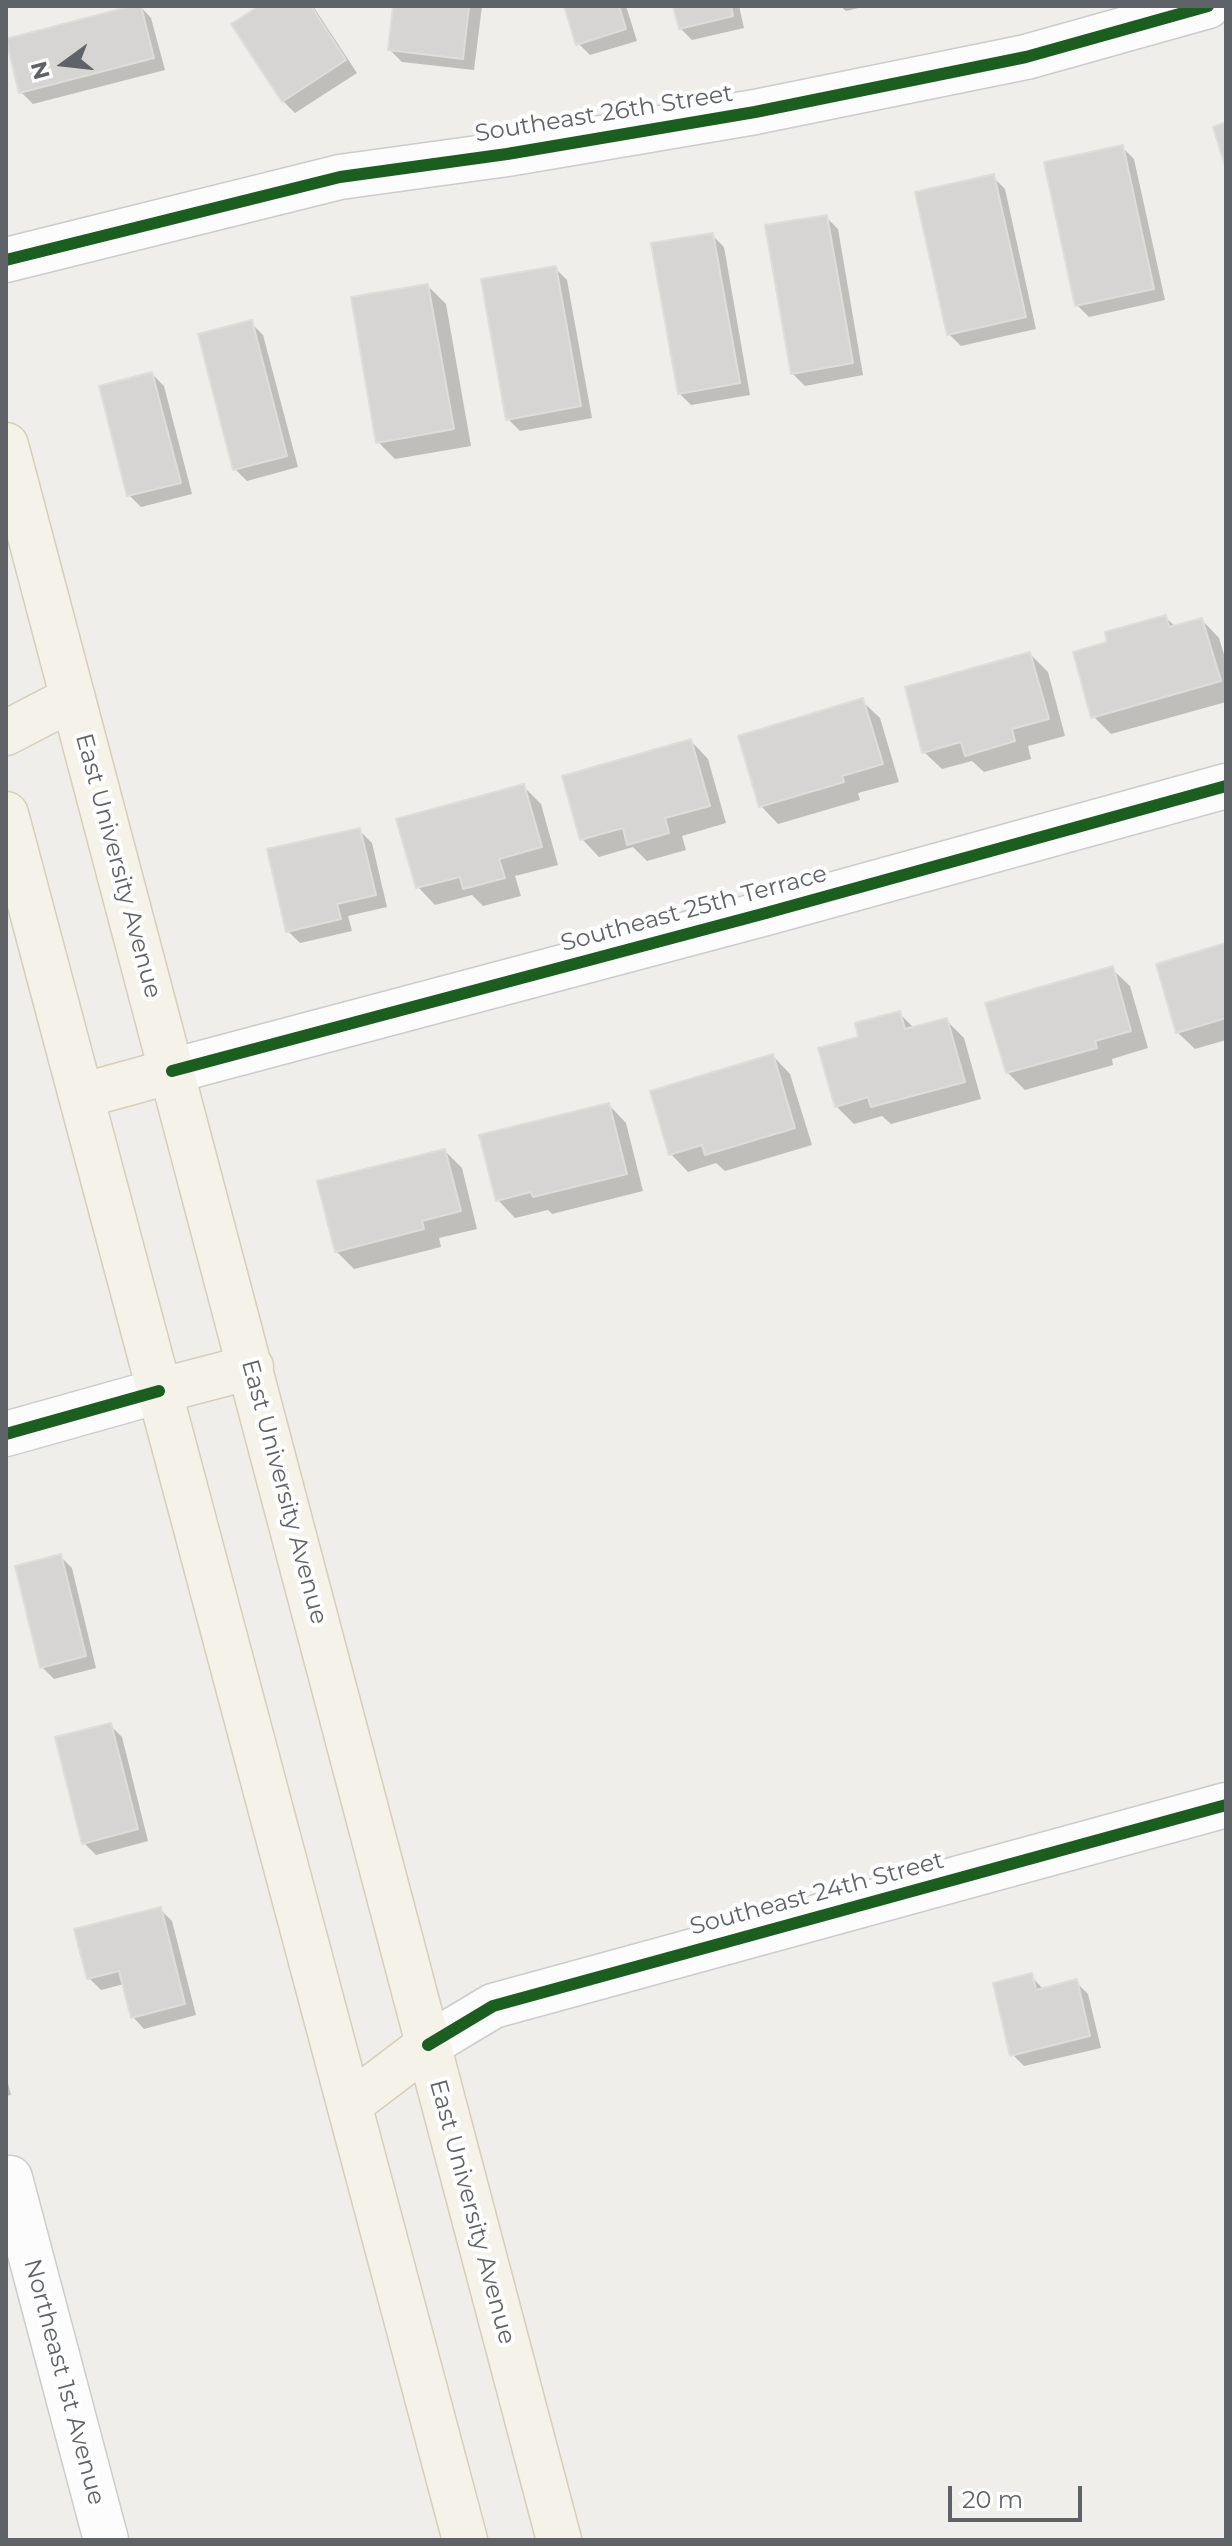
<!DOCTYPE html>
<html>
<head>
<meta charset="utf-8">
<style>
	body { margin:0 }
	#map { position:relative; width:1232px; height:2546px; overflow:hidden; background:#efeeea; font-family:Montserrat,sans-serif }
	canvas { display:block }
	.frame { position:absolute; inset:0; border:8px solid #5f6368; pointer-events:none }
	.north { position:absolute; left:24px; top:24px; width:80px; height:80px; -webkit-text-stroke:6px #fff; paint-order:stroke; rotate:255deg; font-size:22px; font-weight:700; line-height:32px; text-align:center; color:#5f6368 }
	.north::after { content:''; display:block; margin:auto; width:28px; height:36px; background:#5f6368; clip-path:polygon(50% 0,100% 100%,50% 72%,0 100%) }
	.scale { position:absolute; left:948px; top:2486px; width:134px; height:36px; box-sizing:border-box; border:4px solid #5f6368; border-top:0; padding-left:10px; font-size:24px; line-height:28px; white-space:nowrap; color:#5f6368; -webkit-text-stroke:6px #fff; paint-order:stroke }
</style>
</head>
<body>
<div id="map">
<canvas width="1232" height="2546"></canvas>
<div class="frame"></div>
<div class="north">N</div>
<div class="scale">20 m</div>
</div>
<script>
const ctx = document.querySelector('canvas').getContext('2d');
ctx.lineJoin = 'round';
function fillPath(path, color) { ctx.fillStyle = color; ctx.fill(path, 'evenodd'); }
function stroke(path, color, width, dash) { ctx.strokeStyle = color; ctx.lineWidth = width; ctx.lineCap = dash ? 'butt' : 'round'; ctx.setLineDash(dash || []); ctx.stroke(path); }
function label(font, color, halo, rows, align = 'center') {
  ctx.font = font + ' Montserrat,sans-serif'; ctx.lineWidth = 8; ctx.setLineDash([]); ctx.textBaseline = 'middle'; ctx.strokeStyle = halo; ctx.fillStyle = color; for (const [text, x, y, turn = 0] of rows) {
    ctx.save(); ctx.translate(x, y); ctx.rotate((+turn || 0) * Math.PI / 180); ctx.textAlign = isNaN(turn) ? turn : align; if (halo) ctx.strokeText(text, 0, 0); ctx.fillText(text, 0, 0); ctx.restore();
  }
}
fillPath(new Path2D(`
	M 140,6 L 151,18 L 165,70 L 33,104 L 21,92 Z
	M 262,6 L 313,6 L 357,73 L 295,113 L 283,101 L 233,25 Z
	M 395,6 L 482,6 L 474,70 L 402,62 L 390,50 Z
	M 566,6 L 626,6 L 637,41 L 590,55 L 578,43 Z
	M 675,6 L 739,6 L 744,28 L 692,40 L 680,28 Z
	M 840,6 L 867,6 L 846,11 Z
	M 1122,147 L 1134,159 L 1165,300 L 1089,317 L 1077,305 Z
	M 993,177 L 1005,189 L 1036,329 L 961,346 L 949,334 Z
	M 826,217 L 838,229 L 863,375 L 805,386 L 793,374 Z
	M 712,235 L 724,247 L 750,395 L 691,405 L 679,393 Z
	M 555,268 L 567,280 L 592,418 L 520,431 L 508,419 Z
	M 428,286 L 446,304 L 471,446 L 395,459 L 378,442 Z
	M 251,323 L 263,335 L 298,467 L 247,481 L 235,469 Z
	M 152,374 L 164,386 L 192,494 L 141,507 L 129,495 Z
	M 1165,617 L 1176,627 L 1202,620 L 1219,638 L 1226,661 L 1226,702 L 1111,734 L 1093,716 L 1110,644 Z
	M 1030,654 L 1048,672 L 1065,736 L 1028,746 L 1031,759 L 984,772 L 972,761 L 942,769 L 924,752 Z
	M 862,701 L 880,718 L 899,782 L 858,793 L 860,800 L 778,824 L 761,806 Z
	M 691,741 L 708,759 L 726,823 L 682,836 L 686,850 L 647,861 L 633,847 L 599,857 L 582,839 Z
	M 523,786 L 541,804 L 558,865 L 515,876 L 521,896 L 483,906 L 472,895 L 435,905 L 418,887 Z
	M 360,831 L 372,843 L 387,907 L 348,916 L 352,931 L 300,943 L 288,931 Z
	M 1226,945 L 1226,1040 L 1195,1049 L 1177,1032 Z
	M 1112,969 L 1130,986 L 1148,1048 L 1112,1059 L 1113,1065 L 1025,1090 L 1007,1072 Z
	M 899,1013 L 915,1029 L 946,1020 L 964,1038 L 981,1099 L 891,1124 L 882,1116 L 854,1124 L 836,1106 Z
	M 773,1056 L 790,1074 L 812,1145 L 725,1171 L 716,1163 L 688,1172 L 671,1154 Z
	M 609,1105 L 626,1123 L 643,1191 L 552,1214 L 548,1210 L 515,1218 L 498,1200 Z
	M 445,1151 L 462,1168 L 477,1229 L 439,1238 L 441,1247 L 354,1269 L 336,1251 Z
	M 60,1556 L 72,1568 L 96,1668 L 54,1679 L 42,1667 Z
	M 110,1725 L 122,1737 L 148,1841 L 96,1855 L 84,1843 Z
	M 160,1909 L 172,1921 L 196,2015 L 144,2029 L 133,2017 L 124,1984 L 101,1990 L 89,1978 Z
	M 1031,1976 L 1044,1990 L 1076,1982 L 1088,1994 L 1101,2048 L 1024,2066 L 1012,2054 Z
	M 6,2075 L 11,2095 L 6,2096 Z`), '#0003');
const building = new Path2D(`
	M 132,6 L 141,6 L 154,58 L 19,93 L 6,39 Z
	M 259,6 L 311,6 L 346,60 L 282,102 L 231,24 Z
	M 393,6 L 469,6 L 463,59 L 388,50 Z
	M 564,6 L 619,6 L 626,29 L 576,45 Z
	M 673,6 L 731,6 L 733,16 L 679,29 Z
	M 1226,122 L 1226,169 L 1213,127 Z
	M 1123,145 L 1154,289 L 1075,306 L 1044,162 Z
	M 994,174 L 1026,317 L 947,335 L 915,192 Z
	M 827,215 L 853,363 L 791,374 L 765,225 Z
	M 713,233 L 740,383 L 678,394 L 651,243 Z
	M 556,266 L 581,406 L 506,420 L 481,279 Z
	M 428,284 L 454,429 L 376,443 L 351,297 Z
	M 252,320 L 287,456 L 233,470 L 198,334 Z
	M 152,372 L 181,483 L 127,496 L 99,386 Z
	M 1166,615 L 1169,627 L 1202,618 L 1221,681 L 1091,718 L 1073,652 L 1107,642 L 1105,632 Z
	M 1030,652 L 1049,719 L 1012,729 L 1015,741 L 965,756 L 961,742 L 922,753 L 905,687 Z
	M 863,698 L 883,764 L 842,776 L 844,782 L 759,807 L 738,736 Z
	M 691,739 L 710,806 L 665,818 L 669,833 L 627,845 L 623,828 L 580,840 L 562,776 Z
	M 524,784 L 542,847 L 499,859 L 505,878 L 463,889 L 460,877 L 416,888 L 396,819 Z
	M 360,828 L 376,895 L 337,904 L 341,919 L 286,932 L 267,849 Z
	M 1226,943 L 1226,1018 L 1176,1033 L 1156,964 Z
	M 1113,966 L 1131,1031 L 1095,1041 L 1097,1048 L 1006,1073 L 985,1003 Z
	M 900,1011 L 905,1029 L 947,1018 L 965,1082 L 871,1107 L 868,1097 L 835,1107 L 818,1048 L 858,1037 L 855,1023 Z
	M 773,1054 L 795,1128 L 705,1155 L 702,1145 L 669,1155 L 650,1091 Z
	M 609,1103 L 627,1174 L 533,1197 L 531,1192 L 496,1201 L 479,1135 Z
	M 445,1149 L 461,1211 L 422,1221 L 424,1229 L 335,1252 L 317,1181 Z
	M 61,1554 L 86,1656 L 40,1668 L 15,1566 Z
	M 111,1723 L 138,1829 L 82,1844 L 55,1737 Z
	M 161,1907 L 185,2004 L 131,2018 L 119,1971 L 87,1979 L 74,1929 Z
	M 1032,1973 L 1036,1990 L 1077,1979 L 1090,2036 L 1010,2056 L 993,1983 Z`);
fillPath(building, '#d6d5d3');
stroke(building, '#deddd9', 2);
const minor = new Path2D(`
	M 6,260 L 340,177 L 507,154 L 755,112 L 1026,57 L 1208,6
	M 172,1071 L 766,913 L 1226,786
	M 6,2179 L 10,2178 L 106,2540`);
const tertiary = new Path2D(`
	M 6,1434 L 159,1391
	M 428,2045 L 493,2006 L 1226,1805`);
const primary = new Path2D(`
	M 6,445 L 559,2540
	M 6,733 L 73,698
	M 6,814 L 465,2540
	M 81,1096 L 172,1071
	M 159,1391 L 251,1367
	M 350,2104 L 428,2045`);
stroke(minor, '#cbcccc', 47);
stroke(tertiary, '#cbcccc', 47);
stroke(primary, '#d7ceb8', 47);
stroke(minor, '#fdfcfc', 44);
stroke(tertiary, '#fdfcfc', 44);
stroke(primary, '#f4f2e9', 44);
stroke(new Path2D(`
	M 6,260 L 340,177 L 507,154 L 755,112 L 1026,57 L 1208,6
	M 172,1071 L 766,913 L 1226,786
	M 6,1434 L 159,1391
	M 428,2045 L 493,2006 L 1226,1805`), '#1b5e20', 12);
label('24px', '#5f6368', '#fff', [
	["Southeast 26th Street",604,114,-9],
	["East University Avenue",118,866,75],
	["Southeast 25th Terrace",694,909,-15],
	["East University Avenue",284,1492,75],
	["Southeast 24th Street",817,1894,-15],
	["East University Avenue",472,2212,75],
	["Northeast 1st Avenue",64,2382,75]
]);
</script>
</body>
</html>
